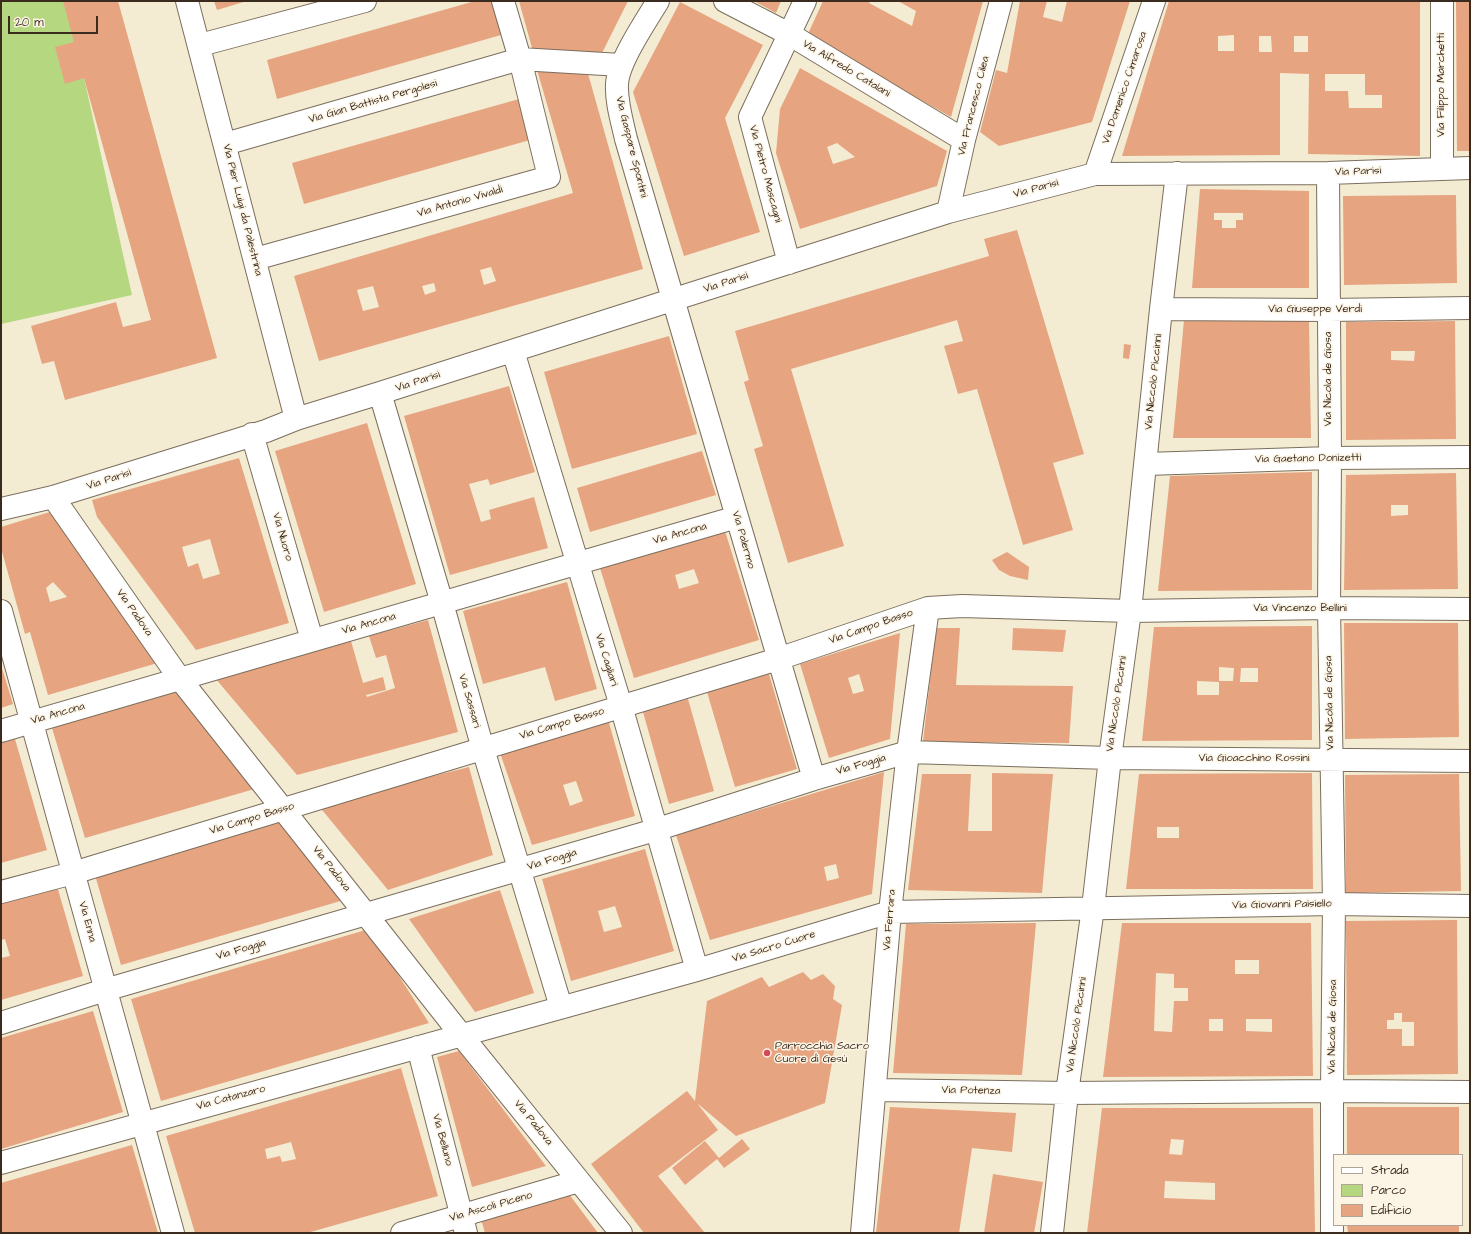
<!DOCTYPE html>
<html>
<head>
<meta charset="utf-8">
<style>
	body { margin:0 }
	#map { position:relative; width:1471px; height:1234px; overflow:hidden; background:#f3ecd3; font-family:"Architects Daughter",sans-serif }
	canvas { display:block }
	.frame { position:absolute; inset:0; border:2px solid #3b2a1e; pointer-events:none }
	.legend { position:absolute; left:1333px; top:1154px; width:130px; height:72px; box-sizing:border-box; background:#fcf5e5; border:1px solid #afa495; margin:0; padding:5px 7px; list-style:none; font-size:12px; color:#3b2a1e }
	.legend li { display:flex; align-items:center; gap:8px; height:20px }
	.legend b { width:20px; border:1px solid #afa495 }
	.scale { position:absolute; left:8px; top:16px; width:90px; height:18px; box-sizing:border-box; border:2px solid #3b2a1e; border-top:0; padding-left:5px; font-size:12px; line-height:14px; white-space:nowrap; color:#3b2a1e; -webkit-text-stroke:3px #fcf5e5; paint-order:stroke }
</style>
</head>
<body>
<div id="map">
<canvas width="1471" height="1234"></canvas>
<div class="frame"></div>
<ul class="legend">
<li><b style="height:5px;background:#fff"></b>Strada</li>
<li><b style="height:11px;background:#b4d77f"></b>Parco</li>
<li><b style="height:11px;background:#e6a481"></b>Edificio</li>
</ul>
<div class="scale">20 m</div>
</div>
<script>
const ctx = document.querySelector('canvas').getContext('2d');
ctx.lineJoin = 'round';
function fillPath(path, color) { ctx.fillStyle = color; ctx.fill(path, 'evenodd'); }
function stroke(path, color, width, dash) { ctx.strokeStyle = color; ctx.lineWidth = width; ctx.lineCap = dash ? 'butt' : 'round'; ctx.setLineDash(dash || []); ctx.stroke(path); }
function label(font, color, halo, rows, align = 'center') {
  ctx.font = font + ' "Architects Daughter",sans-serif'; ctx.lineWidth = 3; ctx.setLineDash([]); ctx.textBaseline = 'middle'; ctx.strokeStyle = halo; ctx.fillStyle = color; for (const [text, x, y, turn = 0] of rows) {
    ctx.save(); ctx.translate(x, y); ctx.rotate((+turn || 0) * Math.PI / 180); ctx.textAlign = isNaN(turn) ? turn : align; if (halo) ctx.strokeText(text, 0, 0); ctx.fillText(text, 0, 0); ctx.restore();
  }
}
fillPath(new Path2D(`
	M 1,1 L 67,1 L 132,295 L 1,324 Z`), '#b4d77f');
fillPath(new Path2D(`
	M 63,1 L 118,1 L 217,358 L 65,400 L 54,361 L 42,364 L 31,326 L 116,302 L 123,327 L 151,320 L 84,78 L 65,84 L 55,47 L 74,42 Z
	M 214,1 L 247,1 L 217,10 Z
	M 475,1 L 492,1 L 501,35 L 277,99 L 267,60 Z
	M 519,1 L 628,1 L 600,57 L 532,48 Z
	M 754,1 L 781,1 L 776,13 Z
	M 823,1 L 870,1 L 869,3 L 912,26 L 916,11 L 898,1 L 983,1 L 951,117 L 807,36 Z
	M 1020,1 L 1047,1 L 1043,17 L 1062,22 L 1067,1 L 1130,1 L 1092,122 L 999,146 L 980,132 L 996,70 L 1007,73 Z
	M 1169,1 L 1420,1 L 1420,156 L 1308,154 L 1309,74 L 1280,73 L 1280,155 L 1122,156 ZM 1234,35 L 1234,51 L 1218,51 L 1218,36 ZM 1259,36 L 1271,36 L 1272,52 L 1259,52 ZM 1294,36 L 1308,36 L 1308,52 L 1294,52 ZM 1325,74 L 1365,74 L 1365,95 L 1382,95 L 1382,108 L 1349,108 L 1348,91 L 1325,91 Z
	M 1456,1 L 1470,1 L 1470,151 L 1457,151 Z
	M 680,2 L 763,45 L 725,118 L 760,232 L 684,256 L 633,92 Z
	M 800,68 L 947,151 L 937,186 L 800,229 L 776,153 L 780,109 ZM 837,143 L 855,157 L 833,164 L 827,147 Z
	M 537,70 L 587,70 L 643,269 L 319,361 L 294,276 L 573,193 ZM 491,267 L 496,281 L 484,285 L 480,270 ZM 434,283 L 436,291 L 425,295 L 422,286 ZM 373,286 L 379,307 L 363,311 L 357,290 Z
	M 519,99 L 530,140 L 304,204 L 292,163 Z
	M 1200,189 L 1309,191 L 1309,288 L 1192,288 ZM 1214,213 L 1243,213 L 1243,220 L 1236,220 L 1236,228 L 1222,228 L 1222,220 L 1214,220 Z
	M 1456,195 L 1457,283 L 1344,285 L 1343,196 Z
	M 1017,230 L 1084,454 L 1053,463 L 1073,530 L 1023,545 L 977,389 L 958,394 L 944,346 L 963,341 L 957,320 L 791,369 L 844,546 L 788,563 L 754,449 L 763,446 L 744,382 L 749,380 L 735,331 L 989,256 L 984,239 Z
	M 1184,320 L 1309,321 L 1311,438 L 1173,438 Z
	M 1455,321 L 1456,439 L 1346,440 L 1346,322 ZM 1391,351 L 1415,351 L 1414,361 L 1391,360 Z
	M 669,336 L 697,434 L 572,469 L 544,372 Z
	M 1124,344 L 1131,345 L 1129,359 L 1123,358 Z
	M 509,386 L 535,472 L 490,485 L 488,479 L 469,484 L 481,522 L 491,519 L 489,510 L 534,497 L 548,548 L 450,575 L 404,416 Z
	M 367,423 L 416,584 L 324,612 L 275,451 Z
	M 702,451 L 716,495 L 590,532 L 577,488 Z
	M 239,458 L 289,623 L 196,650 L 97,517 L 92,500 ZM 210,539 L 220,574 L 203,579 L 198,563 L 188,567 L 182,547 Z
	M 1312,472 L 1312,590 L 1158,591 L 1170,476 Z
	M 1456,473 L 1458,589 L 1344,590 L 1346,475 ZM 1391,505 L 1408,505 L 1408,515 L 1391,516 Z
	M 53,511 L 161,662 L 48,695 L 30,632 L 25,634 L 1,548 L 1,527 ZM 53,582 L 67,597 L 50,602 L 46,588 Z
	M 725,531 L 759,640 L 634,678 L 600,568 ZM 694,569 L 699,583 L 679,589 L 675,575 Z
	M 1007,552 L 1029,567 L 1028,580 L 1010,576 L 999,570 L 992,560 Z
	M 567,582 L 597,689 L 555,701 L 545,667 L 483,684 L 463,611 Z
	M 428,620 L 458,732 L 297,775 L 215,678 L 351,641 L 363,683 L 383,677 L 386,690 L 366,695 L 367,697 L 395,688 L 386,655 L 376,658 L 369,636 Z
	M 1344,623 L 1458,623 L 1459,737 L 1345,739 Z
	M 1312,626 L 1312,740 L 1142,741 L 1154,627 ZM 1219,667 L 1234,668 L 1233,681 L 1219,681 ZM 1241,668 L 1258,668 L 1258,682 L 1240,682 ZM 1197,681 L 1219,682 L 1219,695 L 1197,695 Z
	M 936,628 L 960,628 L 956,685 L 1073,686 L 1069,743 L 923,742 Z
	M 1013,628 L 1066,630 L 1063,652 L 1012,650 Z
	M 900,633 L 890,739 L 829,758 L 800,664 ZM 859,674 L 864,691 L 853,694 L 848,678 Z
	M 1,665 L 13,704 L 1,708 Z
	M 769,674 L 797,769 L 735,787 L 707,692 Z
	M 183,690 L 258,788 L 85,838 L 52,728 Z
	M 688,699 L 714,791 L 669,804 L 643,712 Z
	M 608,719 L 635,816 L 532,845 L 499,750 ZM 576,781 L 583,801 L 570,806 L 563,785 Z
	M 15,739 L 47,850 L 1,863 L 1,743 Z
	M 469,767 L 493,855 L 388,890 L 318,805 Z
	M 884,772 L 872,894 L 710,940 L 676,835 ZM 836,864 L 839,878 L 827,881 L 824,867 Z
	M 992,773 L 1053,774 L 1042,893 L 908,890 L 922,774 L 971,774 L 968,831 L 992,831 Z
	M 1312,773 L 1313,889 L 1126,889 L 1139,774 ZM 1157,827 L 1179,827 L 1179,838 L 1157,838 Z
	M 1459,774 L 1461,891 L 1346,893 L 1345,775 Z
	M 282,820 L 344,900 L 121,965 L 95,875 Z
	M 645,849 L 674,951 L 571,981 L 542,879 ZM 615,906 L 622,927 L 604,932 L 598,911 Z
	M 57,886 L 83,976 L 1,1000 L 1,958 L 10,956 L 5,939 L 1,940 L 1,902 Z
	M 500,890 L 534,993 L 475,1012 L 409,919 Z
	M 1457,920 L 1458,1074 L 1347,1075 L 1346,921 ZM 1394,1013 L 1402,1013 L 1402,1022 L 1414,1022 L 1414,1046 L 1402,1046 L 1402,1029 L 1387,1029 L 1387,1020 L 1394,1020 Z
	M 1036,923 L 1022,1075 L 893,1073 L 906,924 Z
	M 1122,923 L 1311,923 L 1313,1076 L 1103,1077 ZM 1235,960 L 1259,960 L 1259,974 L 1235,974 ZM 1156,973 L 1174,974 L 1174,988 L 1188,988 L 1188,1001 L 1174,1001 L 1172,1032 L 1154,1031 ZM 1209,1019 L 1223,1019 L 1223,1031 L 1209,1031 ZM 1246,1019 L 1272,1019 L 1272,1032 L 1246,1031 Z
	M 369,929 L 429,1023 L 161,1101 L 131,999 Z
	M 803,972 L 811,980 L 823,974 L 835,986 L 833,999 L 842,1005 L 825,1103 L 736,1136 L 697,1103 L 718,1130 L 658,1176 L 705,1233 L 644,1233 L 591,1164 L 687,1091 L 695,1101 L 707,1001 L 762,977 L 769,987 Z
	M 93,1011 L 123,1112 L 1,1149 L 1,1038 Z
	M 459,1051 L 546,1166 L 472,1187 L 437,1057 Z
	M 401,1068 L 438,1196 L 307,1233 L 195,1233 L 166,1136 ZM 291,1142 L 296,1159 L 282,1162 L 280,1156 L 267,1159 L 265,1149 Z
	M 890,1107 L 1016,1113 L 1012,1152 L 972,1148 L 959,1233 L 876,1233 Z
	M 1347,1107 L 1459,1107 L 1459,1155 L 1347,1155 Z
	M 1102,1108 L 1313,1108 L 1315,1233 L 1087,1233 ZM 1171,1139 L 1184,1140 L 1182,1155 L 1169,1154 ZM 1165,1181 L 1215,1183 L 1215,1200 L 1164,1198 Z
	M 742,1139 L 750,1149 L 724,1168 L 717,1159 L 685,1185 L 672,1168 L 705,1141 L 719,1158 Z
	M 132,1145 L 158,1233 L 1,1233 L 1,1183 Z
	M 993,1174 L 1043,1182 L 1034,1233 L 984,1233 Z
	M 569,1194 L 598,1233 L 485,1233 L 481,1219 Z
	M 1347,1225 L 1459,1225 L 1459,1233 L 1348,1233 Z`), '#e6a481');
const minor = new Path2D(`
	M 187,1 L 296,419
	M 658,1 C 646,21 618,62 617,84 C 616,102 622,121 626,139 L 814,779
	M 725,1 L 789,34 L 964,140
	M 200,45 L 365,1
	M 225,144 L 520,59 L 621,65
	M 1442,169 L 1442,1
	M 1328,173 L 1330,458 L 1329,608 L 1334,904 L 1332,1091 L 1332,1233
	M 1095,174 L 1154,1
	M 948,212 L 964,140 L 1001,1
	M 255,259 L 549,177 L 520,59 L 503,1
	M 789,263 L 750,117 L 805,1
	M 1161,309 L 1329,310 L 1470,308
	M 513,351 L 621,706 L 697,970
	M 380,393 L 442,603 L 483,749 L 561,1007
	M 252,434 L 312,640
	M 1146,464 L 1330,458 L 1470,457
	M 53,497 L 180,679 L 462,1036 L 621,1233
	M 1,509 L 53,497 L 266,431 L 296,419 L 380,393 L 948,212 L 1095,174 L 1328,173 L 1470,168
	M 1,611 L 173,1233
	M 1,731 L 737,517
	M 1,892 L 73,873 L 778,659 L 928,608 L 962,606 L 1130,611 L 1329,608 L 1470,609
	M 1,1023 L 105,990 L 655,830 L 814,779 L 908,752 L 1110,758 L 1470,761
	M 418,1047 L 466,1233
	M 876,1090 L 1067,1093 L 1332,1091 L 1470,1092
	M 1,1163 L 697,970 L 890,912 L 1334,904 L 1470,906
	M 402,1233 L 579,1181
	M 862,1233 L 890,912 L 908,752 L 928,608
	M 1052,1233 L 1067,1093 L 1093,908 L 1110,758 L 1130,611 L 1161,309 L 1177,173`);
stroke(minor, '#7b6e5d', 24);
stroke(minor, '#fff', 22);
for (const [x, y, r, color] of [
	[767,1053,4,"#d1495b"]
]) { const dot = new Path2D(); dot.arc(x, y, r, 0, 2 * Math.PI); ctx.fillStyle = color; ctx.fill(dot); stroke(dot, '#fcf5e5', 1.5); }
label('11px', '#3b2a1e', '#fcf5e5', [
	["Via Alfredo Catalani",846,69,31],
	["Via Filippo Marchetti",1442,85,-90],
	["Via Domenico Cimarosa",1125,88,-71],
	["Via Gian Battista Pergolesi",373,102,-16],
	["Via Francesco Cilea",974,106,-76],
	["Via Gaspare Spontini",631,147,76],
	["Via Parisi",1358,172,-2],
	["Via Pietro Mascagni",765,174,75],
	["Via Parisi",1036,189,-15],
	["Via Antonio Vivaldi",460,202,-16],
	["Via Pier Luigi da Palestrina",242,210,76],
	["Via Parisi",726,283,-18],
	["Via Giuseppe Verdi",1315,310],
	["Via Nicola de Giosa",1329,379,-90],
	["Via Parisi",418,382,-18],
	["Via Niccolò Piccinni",1154,382,-84],
	["Via Gaetano Donizetti",1308,459,-1],
	["Via Parisi",109,480,-18],
	["Via Ancona",680,534,-16],
	["Via Nuoro",282,537,74],
	["Via Palermo",743,540,74],
	["Via Vincenzo Bellini",1300,609],
	["Via Padova",134,613,55],
	["Via Ancona",369,624,-16],
	["Via Campo Basso",871,627,-19],
	["Via Cagliari",606,660,73],
	["Via Sassari",469,701,74],
	["Via Nicola de Giosa",1330,703,-91],
	["Via Niccolò Piccinni",1117,704,-82],
	["Via Ancona",58,714,-16],
	["Via Campo Basso",562,724,-17],
	["Via Gioacchino Rossini",1254,759],
	["Via Foggia",861,765,-16],
	["Via Campo Basso",252,819,-17],
	["Via Foggia",552,860,-17],
	["Via Padova",331,869,52],
	["Via Giovanni Paisiello",1282,905,-1],
	["Via Ferrara",890,920,-85],
	["Via Enna",87,922,75],
	["Via Sacro Cuore",774,947,-17],
	["Via Foggia",241,950,-16],
	["Via Niccolò Piccinni",1077,1025,-82],
	["Via Nicola de Giosa",1333,1027,-89],
	["Via Potenza",971,1091,1],
	["Via Catanzaro",231,1098,-15],
	["Via Padova",533,1123,51],
	["Via Belluno",442,1140,75],
	["Via Ascoli Piceno",491,1207,-16]
]);
label('11px', '#3b2a1e', '#fcf5e5', [
	["Parrocchia Sacro",775,1047],
	["Cuore di Gesù",775,1060]
], 'left');
</script>
</body>
</html>
